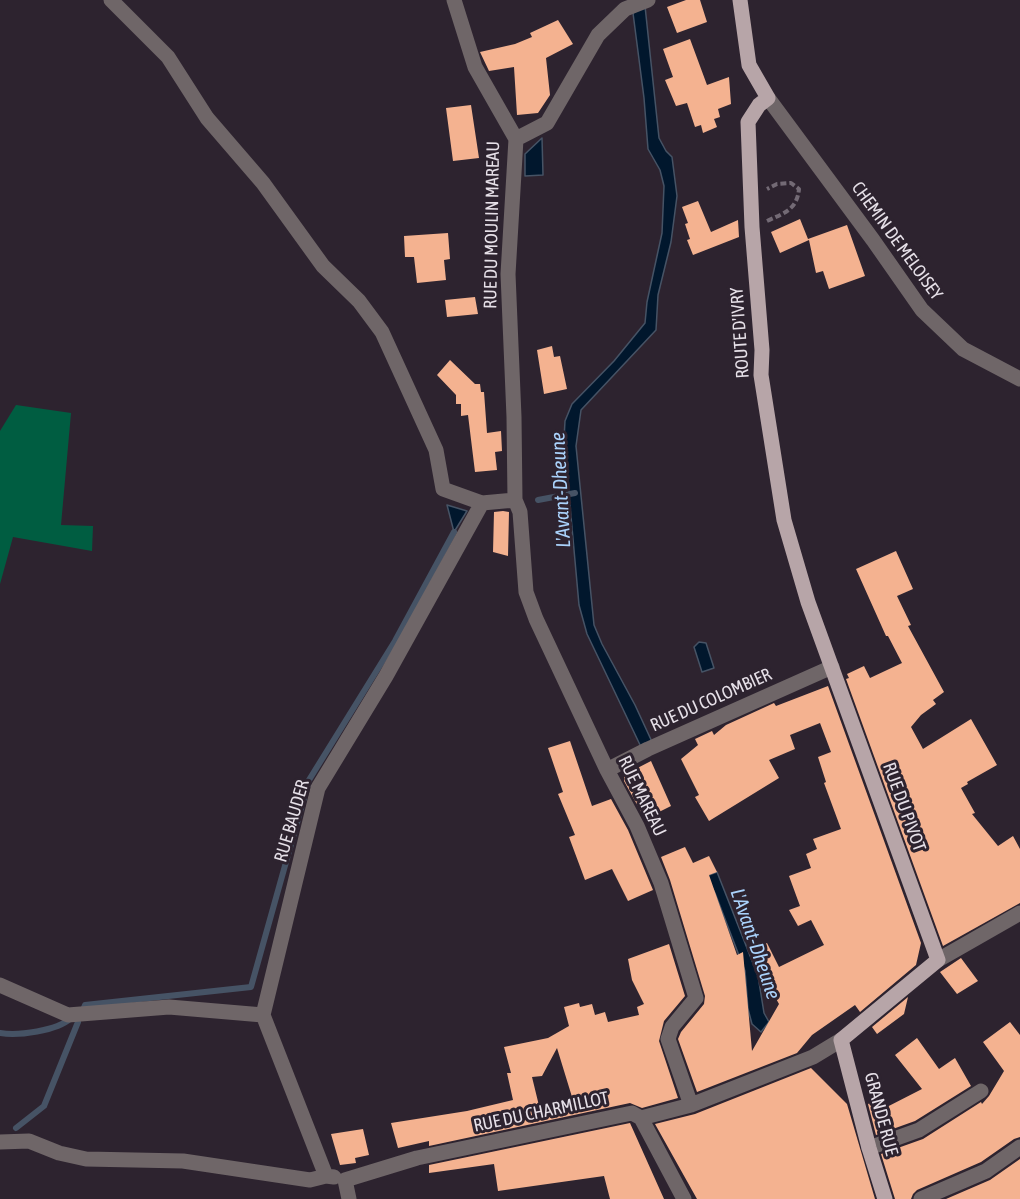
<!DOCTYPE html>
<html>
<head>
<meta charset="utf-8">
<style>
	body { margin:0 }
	canvas { display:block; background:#2d232f }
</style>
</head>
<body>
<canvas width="1020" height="1199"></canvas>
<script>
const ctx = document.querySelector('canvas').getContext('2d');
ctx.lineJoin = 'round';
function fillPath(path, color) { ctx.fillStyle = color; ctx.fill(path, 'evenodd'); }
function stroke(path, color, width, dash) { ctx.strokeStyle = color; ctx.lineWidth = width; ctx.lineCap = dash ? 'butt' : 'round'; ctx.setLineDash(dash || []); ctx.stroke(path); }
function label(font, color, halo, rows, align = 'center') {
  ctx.font = font + ' "Asap Condensed",sans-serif'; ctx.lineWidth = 6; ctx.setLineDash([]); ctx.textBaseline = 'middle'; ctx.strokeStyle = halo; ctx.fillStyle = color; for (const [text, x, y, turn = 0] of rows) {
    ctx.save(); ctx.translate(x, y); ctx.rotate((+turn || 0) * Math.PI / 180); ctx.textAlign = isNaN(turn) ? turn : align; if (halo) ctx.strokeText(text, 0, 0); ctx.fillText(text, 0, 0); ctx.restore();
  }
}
fillPath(new Path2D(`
	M 16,405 L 71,413 L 61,525 L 93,526 L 92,551 L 13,537 L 0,584 L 0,431 Z`), '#005d41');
const water = new Path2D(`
	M 645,6 L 659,138 L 666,151 L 672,157 L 677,196 L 671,242 L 658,295 L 656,330 L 581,410 L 576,446 L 594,625 L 602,644 L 635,705 L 653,744 L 642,749 L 587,634 L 579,605 L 564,439 L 565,421 L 572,404 L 614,361 L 645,323 L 647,302 L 662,233 L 664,186 L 660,170 L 648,149 L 644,98 L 633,13 Z
	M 542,138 L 543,175 L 525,176 L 525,154 Z
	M 447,505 L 467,511 L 454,532 Z
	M 699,642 L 706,643 L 714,668 L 702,672 L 694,647 Z
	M 717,872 L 758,976 L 764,1013 L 769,1022 L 761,1032 L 752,1024 L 748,1009 L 745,971 L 715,893 L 706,876 Z`);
fillPath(water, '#01172d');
stroke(water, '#465365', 1.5);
stroke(new Path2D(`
	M 538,500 L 575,493
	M 83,1010 L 85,1005 L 251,987 L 309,780 L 395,641 L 454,532
	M 0,1033 C 18,1036 57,1031 71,1018
	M 16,1128 L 44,1106 L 78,1022`), '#465365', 6);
fillPath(new Path2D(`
	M 686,0 L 700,0 L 707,22 L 677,33 L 667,7 Z
	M 558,20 L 573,44 L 546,58 L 550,95 L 538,113 L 517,115 L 514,67 L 489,71 L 480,52 L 515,44 L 532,37 L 530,33 Z
	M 690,39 L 707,85 L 729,77 L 731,104 L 718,109 L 720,117 L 714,119 L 717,127 L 703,133 L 701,125 L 695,127 L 687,103 L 676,106 L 665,80 L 673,77 L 663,49 Z
	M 471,105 L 479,158 L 453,161 L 446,108 Z
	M 698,201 L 711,232 L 738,220 L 739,237 L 693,255 L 687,240 L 690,239 L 685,224 L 688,223 L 682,207 Z
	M 800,219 L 808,239 L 847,225 L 865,276 L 829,289 L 823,271 L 816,273 L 809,240 L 780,253 L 771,232 Z
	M 448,233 L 450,259 L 444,260 L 446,280 L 417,283 L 414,257 L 405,257 L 404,236 Z
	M 475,297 L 478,314 L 447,317 L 445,300 Z
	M 552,346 L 554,357 L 560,356 L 567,389 L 544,394 L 537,350 Z
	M 450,360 L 475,384 L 480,384 L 481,392 L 484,392 L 487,433 L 501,431 L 502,451 L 495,452 L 497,470 L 475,472 L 468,415 L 461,416 L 461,404 L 456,404 L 456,395 L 437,375 Z
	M 503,511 L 509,512 L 508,556 L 493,552 L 494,512 Z
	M 896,551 L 913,589 L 897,596 L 911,625 L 908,626 L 944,692 L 933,700 L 936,704 L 921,715 L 911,727 L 923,749 L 971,719 L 997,765 L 967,782 L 968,784 L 961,788 L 975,813 L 972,814 L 998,846 L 1013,836 L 1020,849 L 1020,903 L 943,946 L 846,679 L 849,678 L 847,674 L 864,666 L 870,678 L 902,663 L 888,636 L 886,636 L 856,569 Z
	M 828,686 L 921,943 L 916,965 L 860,1012 L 855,1005 L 812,1035 L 797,1053 L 697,1092 L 678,1039 L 681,1032 L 704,1004 L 705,996 L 670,880 L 661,857 L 685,847 L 693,863 L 709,856 L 717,872 L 709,875 L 737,955 L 743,952 L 752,1051 L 779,1004 L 749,950 L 767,943 L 779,967 L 824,945 L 811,920 L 798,926 L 789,910 L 800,906 L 789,876 L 811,868 L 806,854 L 817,849 L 813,839 L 841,829 L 831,802 L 824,783 L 826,782 L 818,757 L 831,752 L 820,723 L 790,735 L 795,749 L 769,760 L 779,778 L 709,821 L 695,797 L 699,795 L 681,759 L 698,745 L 695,739 L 712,731 L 714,735 L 726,725 L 774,703 L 776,706 Z
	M 570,741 L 592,806 L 611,799 L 628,830 L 653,890 L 628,901 L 612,869 L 585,880 L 569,837 L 575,835 L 558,794 L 563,792 L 548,748 Z
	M 651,761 L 671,806 L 645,819 L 624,781 L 624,775 Z
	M 669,944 L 685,996 L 664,1021 L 659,1041 L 678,1098 L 642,1108 L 630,1103 L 429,1146 L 429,1141 L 398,1148 L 391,1123 L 467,1111 L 513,1100 L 507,1073 L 511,1073 L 504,1047 L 548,1038 L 569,1026 L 564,1007 L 579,1003 L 580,1007 L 592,1004 L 595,1015 L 605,1012 L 608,1022 L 639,1015 L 637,1007 L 644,1004 L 632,980 L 628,959 ZM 557,1048 L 576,1110 L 542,1118 L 532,1077 L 542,1076 Z
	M 961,958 L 978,981 L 957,994 L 940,972 Z
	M 908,997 L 904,1014 L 877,1034 L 872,1027 Z
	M 1010,1022 L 1020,1035 L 1020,1137 L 1014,1139 L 981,1162 L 917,1190 L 913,1194 L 911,1199 L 895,1199 L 881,1154 L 923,1139 L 981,1102 L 982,1104 L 989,1096 L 1004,1071 L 983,1042 Z
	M 917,1038 L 939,1069 L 955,1058 L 971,1086 L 915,1121 L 876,1135 L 868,1104 L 875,1101 L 879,1111 L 922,1089 L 895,1055 Z
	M 811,1068 L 847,1104 L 875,1199 L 697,1199 L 655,1124 L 695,1114 Z
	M 630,1123 L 664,1199 L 610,1199 L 604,1176 L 498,1191 L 494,1164 L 429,1173 L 429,1165 Z
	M 363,1129 L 369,1155 L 355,1158 L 356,1163 L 340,1165 L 331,1134 Z
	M 1020,1159 L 1020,1199 L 946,1199 L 990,1180 Z`), '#f4b290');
stroke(new Path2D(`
	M 767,221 C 784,213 797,210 799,189 L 791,183 L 777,184 L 767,189`), '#736a75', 4, [6, 3]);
stroke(new Path2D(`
	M 111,0 L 168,57 L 207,118 L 263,183 L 323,266 L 359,301 L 382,332 L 436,450 L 443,489 L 482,503 L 515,500
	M 454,0 L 475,67 L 516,139 L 508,274 L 514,417 L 515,500 L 520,512 L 526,592 L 536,619 L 607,770 L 637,826 L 661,883 L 696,998 L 672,1027 L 668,1039 L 691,1105
	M 768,98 L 873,240 L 922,310 L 963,349 L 1020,379
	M 516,139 L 547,123 L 598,35 L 625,9 L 648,0
	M 607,770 L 648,749 L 832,667
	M 938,960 L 1020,913
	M 0,985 L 68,1015 L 169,1007 L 263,1015
	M 641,1118 L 684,1199
	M 0,1142 L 29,1141 L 59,1153 L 86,1159 L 183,1161 L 310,1180 L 326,1176 L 334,1177
	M 869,1148 L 919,1130 L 981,1091
	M 326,1176 L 263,1015 L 318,788 L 386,676 L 482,503
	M 345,1180 L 417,1158 L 632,1113 L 641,1118 L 691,1105 L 813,1057 L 841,1040
	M 345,1180 L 349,1199
	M 921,1199 L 986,1171 L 1020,1147`), '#6f6668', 15);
stroke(new Path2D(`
	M 740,0 L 749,65 L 768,98 L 759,105 L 748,122 L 752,227 L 762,350 L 761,375 L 784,520 L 808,602 L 938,960 L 841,1040 L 869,1148 L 885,1199`), '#b7a5a8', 15);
label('18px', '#e6e0e8', '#2d232f', [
	["RUE DU MOULIN MAREAU",492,225,-89],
	["CHEMIN DE MELOISEY",897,241,54],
	["ROUTE D'IVRY",740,333,-94],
	["RUE DU COLOMBIER",711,700,-24],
	["RUE MAREAU",642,796,64],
	["RUE DU PIVOT",904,807,70],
	["RUE BAUDER",292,821,-74],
	["RUE DU CHARMILLOT",541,1112,-12],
	["GRANDE RUE",881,1114,75]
]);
label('italic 20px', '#aad2fb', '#2d232f', [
	["L'Avant-Dheune",561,490,-93],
	["L'Avant-Dheune",755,944,71]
]);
</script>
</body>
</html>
